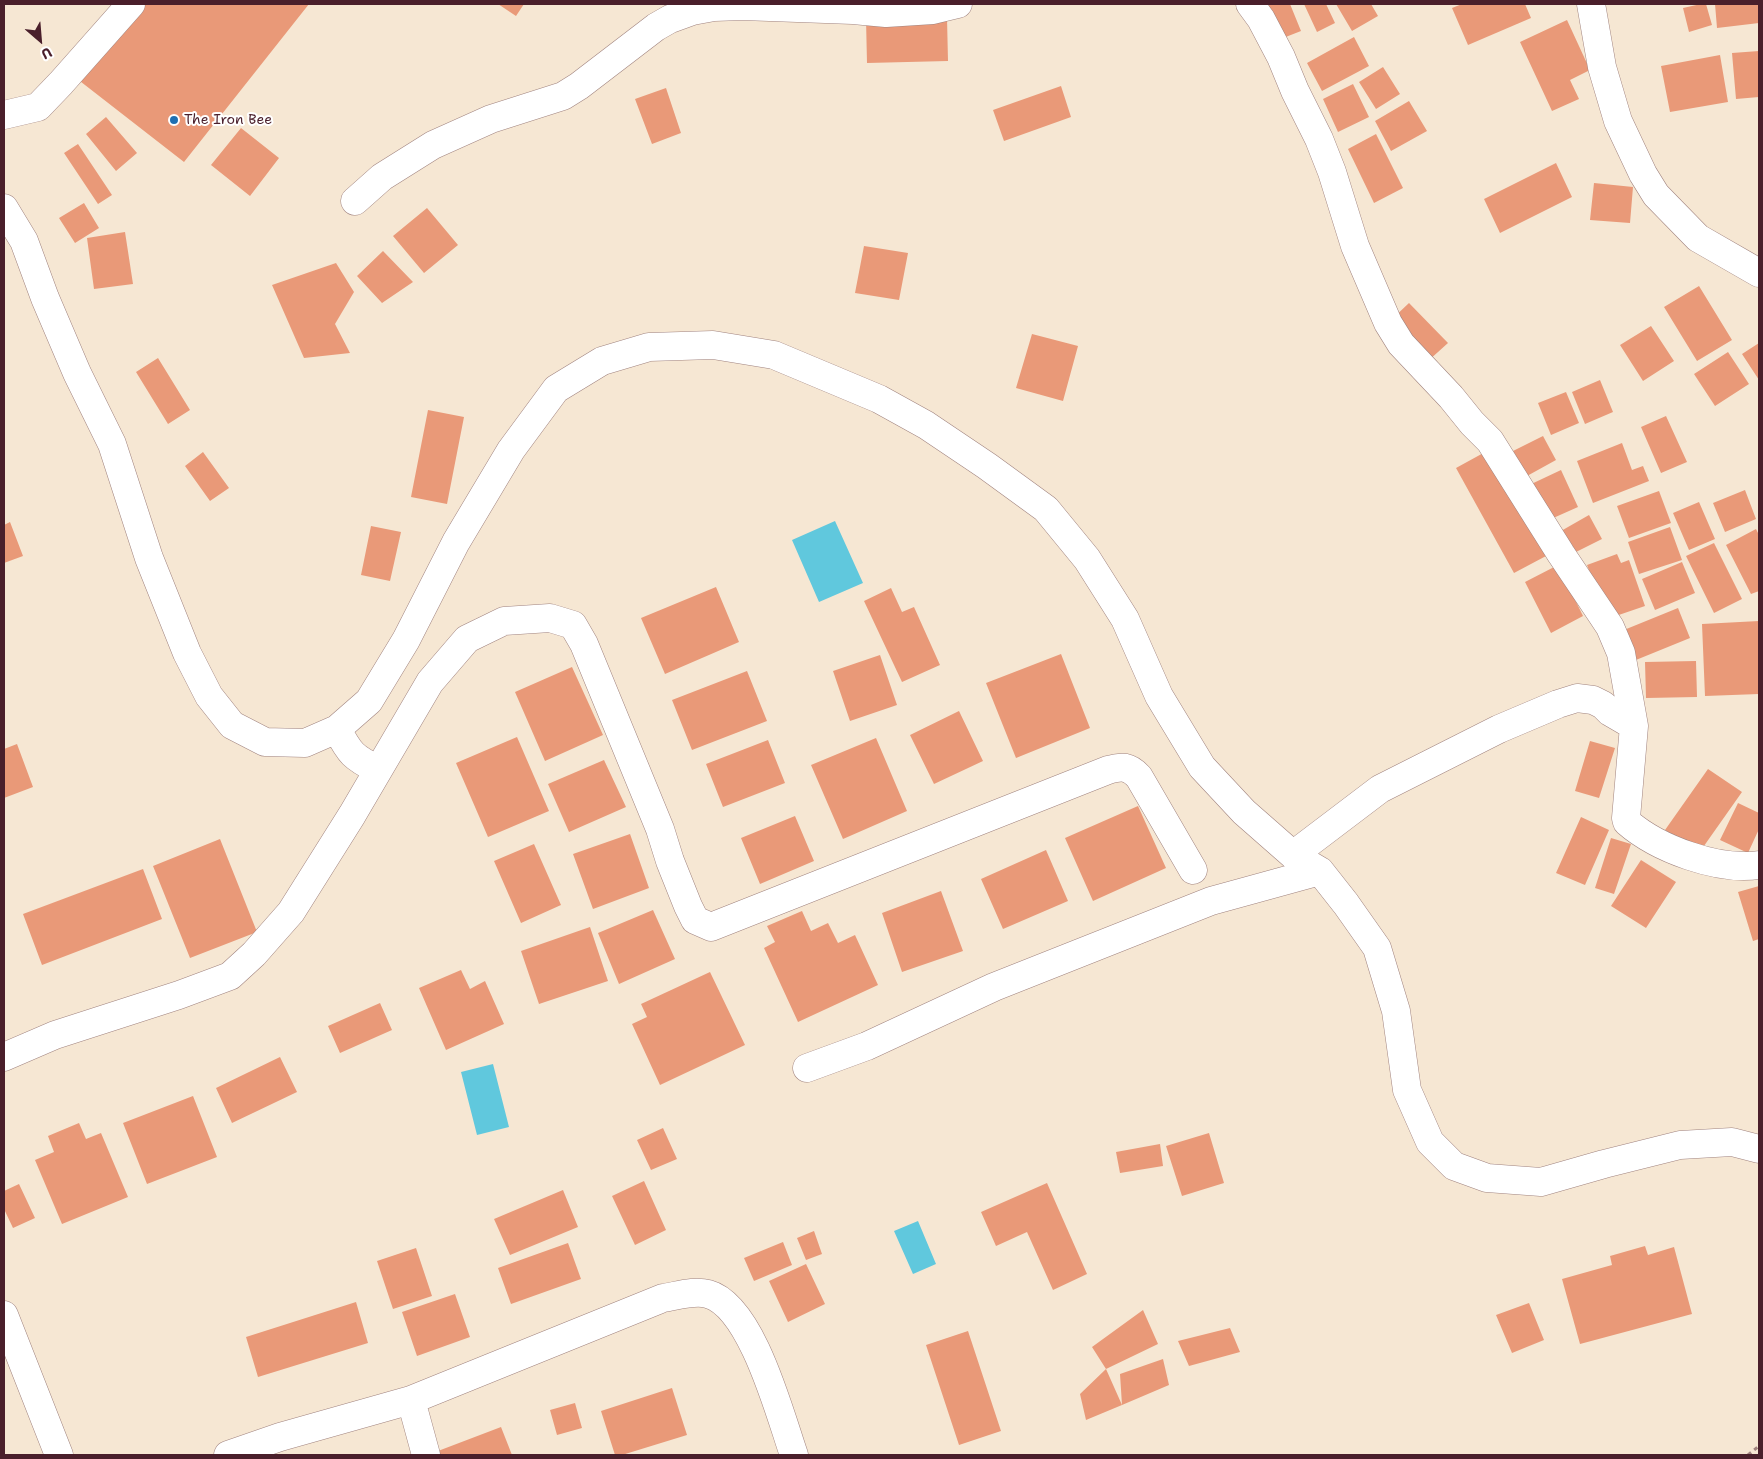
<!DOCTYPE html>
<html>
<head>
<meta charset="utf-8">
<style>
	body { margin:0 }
	#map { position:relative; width:1763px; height:1459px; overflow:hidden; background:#f6e7d3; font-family:"Shantell Sans",sans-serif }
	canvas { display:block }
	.frame { position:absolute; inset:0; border:5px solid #4a1f2b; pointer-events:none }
	.north { position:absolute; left:15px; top:15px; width:50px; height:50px; -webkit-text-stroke:4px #fff; paint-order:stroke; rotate:153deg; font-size:14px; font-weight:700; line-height:20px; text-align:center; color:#4a1f2b }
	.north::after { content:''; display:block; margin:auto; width:18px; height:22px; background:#4a1f2b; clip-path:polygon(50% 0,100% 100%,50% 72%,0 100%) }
</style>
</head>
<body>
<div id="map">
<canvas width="1763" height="1459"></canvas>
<div class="frame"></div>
<div class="north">U</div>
</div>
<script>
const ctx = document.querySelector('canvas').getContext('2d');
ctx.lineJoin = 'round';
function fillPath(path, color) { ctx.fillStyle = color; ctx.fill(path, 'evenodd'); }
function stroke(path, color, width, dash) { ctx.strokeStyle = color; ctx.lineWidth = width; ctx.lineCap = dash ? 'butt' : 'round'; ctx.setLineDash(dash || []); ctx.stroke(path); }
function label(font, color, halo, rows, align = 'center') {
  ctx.font = font + ' "Shantell Sans",sans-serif'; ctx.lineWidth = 4; ctx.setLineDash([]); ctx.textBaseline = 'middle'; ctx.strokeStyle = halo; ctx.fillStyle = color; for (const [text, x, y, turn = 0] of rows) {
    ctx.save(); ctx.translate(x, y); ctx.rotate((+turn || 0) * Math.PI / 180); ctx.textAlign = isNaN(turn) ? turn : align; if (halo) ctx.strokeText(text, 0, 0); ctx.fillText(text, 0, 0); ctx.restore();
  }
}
fillPath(new Path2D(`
	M 835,521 L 863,583 L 819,602 L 792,540 Z
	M 493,1064 L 509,1127 L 477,1135 L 461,1072 Z
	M 918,1221 L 936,1264 L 913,1274 L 894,1231 Z`), '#60c8dd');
fillPath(new Path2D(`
	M 134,4 L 309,4 L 184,162 L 76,78 Z
	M 498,4 L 524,4 L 516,16 Z
	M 1264,4 L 1290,4 L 1301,31 L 1278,40 Z
	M 1304,4 L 1326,4 L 1335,23 L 1317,32 Z
	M 1336,4 L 1371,4 L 1378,16 L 1352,31 Z
	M 1462,4 L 1525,4 L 1531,18 L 1468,45 L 1452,8 Z
	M 1701,4 L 1706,4 L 1712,25 L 1689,32 L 1683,8 Z
	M 1715,4 L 1759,4 L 1759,23 L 1717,28 Z
	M 947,18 L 948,61 L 867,63 L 866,19 Z
	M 1567,20 L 1590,70 L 1570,80 L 1579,99 L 1552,111 L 1520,42 Z
	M 1354,37 L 1369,66 L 1322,91 L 1307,63 Z
	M 1759,51 L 1759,97 L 1736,99 L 1732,53 Z
	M 1720,55 L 1728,102 L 1670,112 L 1661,66 Z
	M 1383,67 L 1400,94 L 1376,109 L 1359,82 Z
	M 1353,84 L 1369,117 L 1338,132 L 1323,99 Z
	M 1061,86 L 1071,117 L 1004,141 L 993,110 Z
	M 666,88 L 681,133 L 652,144 L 635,99 Z
	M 1409,101 L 1427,131 L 1391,151 L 1375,121 Z
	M 106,117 L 137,153 L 116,171 L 86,134 Z
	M 241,128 L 279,158 L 250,196 L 211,165 Z
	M 1376,134 L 1403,188 L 1374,203 L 1348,149 Z
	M 78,144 L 112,195 L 98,204 L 64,153 Z
	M 1556,163 L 1572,197 L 1500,233 L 1484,199 Z
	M 1594,183 L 1633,187 L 1630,223 L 1590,220 Z
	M 84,203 L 99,228 L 75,243 L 59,218 Z
	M 427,208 L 458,245 L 424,273 L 393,236 Z
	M 125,232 L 133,284 L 94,289 L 87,238 Z
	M 864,246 L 908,253 L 899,300 L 855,293 Z
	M 383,251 L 413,282 L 382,303 L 357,276 Z
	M 336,263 L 354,292 L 335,324 L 350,353 L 304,358 L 272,285 Z
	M 1699,286 L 1732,340 L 1697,361 L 1664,307 Z
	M 1409,303 L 1448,343 L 1428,361 L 1390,321 Z
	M 1651,326 L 1674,361 L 1643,381 L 1620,345 Z
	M 1032,334 L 1078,346 L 1063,401 L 1016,388 Z
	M 1759,343 L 1759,380 L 1742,354 Z
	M 1728,352 L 1749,384 L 1715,406 L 1694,374 Z
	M 158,358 L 190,410 L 168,424 L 136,372 Z
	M 1600,380 L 1613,412 L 1585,424 L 1572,392 Z
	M 1566,392 L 1579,423 L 1551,435 L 1538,403 Z
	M 428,410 L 464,417 L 447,504 L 411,497 Z
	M 1666,416 L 1687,462 L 1661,473 L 1641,427 Z
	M 1543,436 L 1556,460 L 1527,476 L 1513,451 Z
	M 1622,443 L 1632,470 L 1643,466 L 1649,481 L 1593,503 L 1577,461 Z
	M 1487,451 L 1546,556 L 1514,573 L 1456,468 Z
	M 203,452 L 229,488 L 210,501 L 185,466 Z
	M 1561,470 L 1578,507 L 1542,523 L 1525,487 Z
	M 1745,490 L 1756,519 L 1725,532 L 1713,503 Z
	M 1659,491 L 1671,523 L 1629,538 L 1617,506 Z
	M 1699,502 L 1715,539 L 1689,550 L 1673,513 Z
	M 1589,515 L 1602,539 L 1566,557 L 1554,535 Z
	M 10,522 L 23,556 L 4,563 L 4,525 Z
	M 371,526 L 401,532 L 390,581 L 361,575 Z
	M 1670,527 L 1682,560 L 1639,574 L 1628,542 Z
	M 1756,529 L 1759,535 L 1759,591 L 1751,594 L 1726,545 Z
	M 1714,543 L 1742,599 L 1714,613 L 1686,556 Z
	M 1617,554 L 1621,563 L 1629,560 L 1645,606 L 1607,619 L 1587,565 Z
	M 1682,562 L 1695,593 L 1655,610 L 1642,579 Z
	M 1558,565 L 1583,616 L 1551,633 L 1525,582 Z
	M 716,587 L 739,642 L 665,674 L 641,618 Z
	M 891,588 L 902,612 L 914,607 L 940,665 L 902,682 L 864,601 Z
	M 1678,608 L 1690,638 L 1631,662 L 1619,632 Z
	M 1759,621 L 1759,694 L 1705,696 L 1702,624 Z
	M 1061,654 L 1090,728 L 1016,758 L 986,683 Z
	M 880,655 L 897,705 L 850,721 L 833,671 Z
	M 1696,661 L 1697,697 L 1646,698 L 1645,662 Z
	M 572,667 L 603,735 L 545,761 L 515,692 Z
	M 747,671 L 767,721 L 692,750 L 672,700 Z
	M 959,711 L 983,761 L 934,784 L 910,735 Z
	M 517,737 L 549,811 L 488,837 L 456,763 Z
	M 876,738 L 907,811 L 843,839 L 811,765 Z
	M 768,740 L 785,783 L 723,807 L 706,764 Z
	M 1590,741 L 1615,748 L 1599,798 L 1575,791 Z
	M 17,744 L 33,787 L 4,798 L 4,749 Z
	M 604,760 L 626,807 L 569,832 L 548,784 Z
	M 1708,769 L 1742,792 L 1699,853 L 1665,830 Z
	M 1738,803 L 1759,813 L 1759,829 L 1748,853 L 1720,840 Z
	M 1138,806 L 1166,868 L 1093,901 L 1065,838 Z
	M 795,816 L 814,861 L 760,884 L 741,838 Z
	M 1581,817 L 1609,830 L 1585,885 L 1556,873 Z
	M 630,834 L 649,888 L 593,909 L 573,854 Z
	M 1611,838 L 1631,844 L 1614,894 L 1595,888 Z
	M 220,839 L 257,932 L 190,958 L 153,866 Z
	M 534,844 L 561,905 L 521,923 L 494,861 Z
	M 1046,850 L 1068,901 L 1003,929 L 981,879 Z
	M 1641,860 L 1676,882 L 1646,928 L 1611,906 Z
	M 143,869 L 162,919 L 42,965 L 23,914 Z
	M 1759,886 L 1759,939 L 1753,941 L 1738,892 Z
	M 941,891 L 963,951 L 902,972 L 882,913 Z
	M 653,910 L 675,959 L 619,984 L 598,933 Z
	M 802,911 L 811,931 L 828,923 L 838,943 L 855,935 L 878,985 L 798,1022 L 764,948 L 775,942 L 767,926 Z
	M 590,927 L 608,981 L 539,1004 L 521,951 Z
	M 461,970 L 470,989 L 485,981 L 504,1024 L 446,1050 L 419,988 Z
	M 710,972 L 745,1045 L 660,1085 L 632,1024 L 647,1017 L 641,1004 Z
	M 380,1003 L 392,1030 L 340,1053 L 328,1026 Z
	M 280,1057 L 297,1092 L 232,1123 L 216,1088 Z
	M 193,1096 L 217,1157 L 147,1184 L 123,1123 Z
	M 79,1123 L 86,1139 L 101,1133 L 128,1197 L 62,1224 L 35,1160 L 54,1152 L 48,1136 Z
	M 663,1128 L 677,1159 L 651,1170 L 637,1140 Z
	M 1209,1133 L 1224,1183 L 1182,1196 L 1166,1146 Z
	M 1160,1144 L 1163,1166 L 1120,1173 L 1116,1152 Z
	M 644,1181 L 666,1230 L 635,1245 L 612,1196 Z
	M 1047,1183 L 1087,1274 L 1053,1290 L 1027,1232 L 996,1246 L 981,1212 Z
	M 19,1184 L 35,1218 L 13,1228 L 4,1209 L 4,1191 Z
	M 563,1190 L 578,1227 L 510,1255 L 494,1219 Z
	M 814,1231 L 822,1254 L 806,1260 L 797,1238 Z
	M 783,1242 L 792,1265 L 754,1281 L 744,1258 Z
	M 568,1243 L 581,1279 L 511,1304 L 498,1268 Z
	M 1645,1246 L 1648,1255 L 1674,1247 L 1692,1314 L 1580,1344 L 1562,1279 L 1612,1265 L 1610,1256 Z
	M 416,1248 L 432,1296 L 393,1309 L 377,1261 Z
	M 806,1264 L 825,1304 L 788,1322 L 769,1281 Z
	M 455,1294 L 470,1337 L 417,1356 L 402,1312 Z
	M 356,1302 L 368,1343 L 258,1377 L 246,1337 Z
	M 1529,1303 L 1544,1340 L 1512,1353 L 1496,1315 Z
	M 1143,1310 L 1158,1344 L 1106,1369 L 1092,1347 Z
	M 1230,1328 L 1240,1352 L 1189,1366 L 1178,1341 Z
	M 968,1331 L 1001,1431 L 959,1445 L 926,1345 Z
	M 1163,1359 L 1169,1385 L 1122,1405 L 1086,1420 L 1080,1394 L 1106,1369 L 1122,1405 L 1120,1374 Z
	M 672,1388 L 687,1435 L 622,1455 L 615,1455 L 601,1411 Z
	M 575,1403 L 582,1428 L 557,1435 L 550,1410 Z
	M 501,1427 L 512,1455 L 440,1455 L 438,1451 Z`), '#e99978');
const street = new Path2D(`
	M 1250,4 L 1261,19 L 1281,57 L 1295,91 L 1319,139 L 1332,172 L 1355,246 L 1388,323 L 1401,344 L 1451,397 L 1472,423 L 1490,441 L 1561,554 L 1600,612 L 1610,627 L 1621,653 L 1634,726
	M 1591,4 L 1602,67 L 1618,121 L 1643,174 L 1656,195 L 1698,238 L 1759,273
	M 4,115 L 38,107 L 61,83 L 131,4
	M 355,201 L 382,177 L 433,145 L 491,119 L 563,96 L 579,86 L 656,27 L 670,19 L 692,11 L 714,7 L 742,6 L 853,10 L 886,13 L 933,10 L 958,4
	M 4,208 L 24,241 L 45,298 L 77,373 L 112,444 L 149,558 L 187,653 L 209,696 L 232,725 L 265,742 L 305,743 L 337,729 L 369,701 L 406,640 L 456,542 L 511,450 L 556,389 L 602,361 L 649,347 L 713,345 L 774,355 L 879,399 L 926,425 L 987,466 L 1046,509 L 1087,559 L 1125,619 L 1159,696 L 1202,767 L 1244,812 L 1293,855 L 1320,871 L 1346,904 L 1377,948 L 1396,1011 L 1407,1090 L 1430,1142 L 1454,1166 L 1487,1178 L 1541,1182 L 1604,1164 L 1680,1145 L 1732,1142 L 1759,1149
	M 337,729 C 350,754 353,757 378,770
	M 1293,855 L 1380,789 L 1499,729 L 1558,704 L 1577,698 L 1593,700 L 1603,705 L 1610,712 L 1634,726 L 1626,818 L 1627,822 C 1658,849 1718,871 1759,865
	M 4,1057 L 55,1035 L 179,995 L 230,976 L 254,954 L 291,912 L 352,815 L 430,682 L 467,639 L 504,621 L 550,618 L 573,625 L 584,644 L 660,829 L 670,861 L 688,906 L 695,920 L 711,927 L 1108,770 C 1122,766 1129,766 1139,777 L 1193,870
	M 807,1068 L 867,1046 L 994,987 L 1211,901 L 1320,871
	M 411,1400 L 426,1455
	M 228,1455 L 280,1437 L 411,1400 L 663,1298 C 677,1296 694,1290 708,1294 C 752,1306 780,1415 794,1455`);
const secondary = new Path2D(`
	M 4,1315 L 59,1455`);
stroke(street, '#a0837f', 29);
stroke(secondary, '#a0837f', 29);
stroke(new Path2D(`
	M 1748,1455 L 1759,1446`), '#a0837f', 3, [4, 4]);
stroke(street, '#fff', 28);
stroke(secondary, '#fff', 28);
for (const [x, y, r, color] of [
	[174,120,5,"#1f6fb2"]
]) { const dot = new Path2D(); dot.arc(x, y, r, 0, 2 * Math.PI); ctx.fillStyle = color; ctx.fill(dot); stroke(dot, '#fff', 2); }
label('14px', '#4a1f2b', '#fff', [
	["The Iron Bee",184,120]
], 'left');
</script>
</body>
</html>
